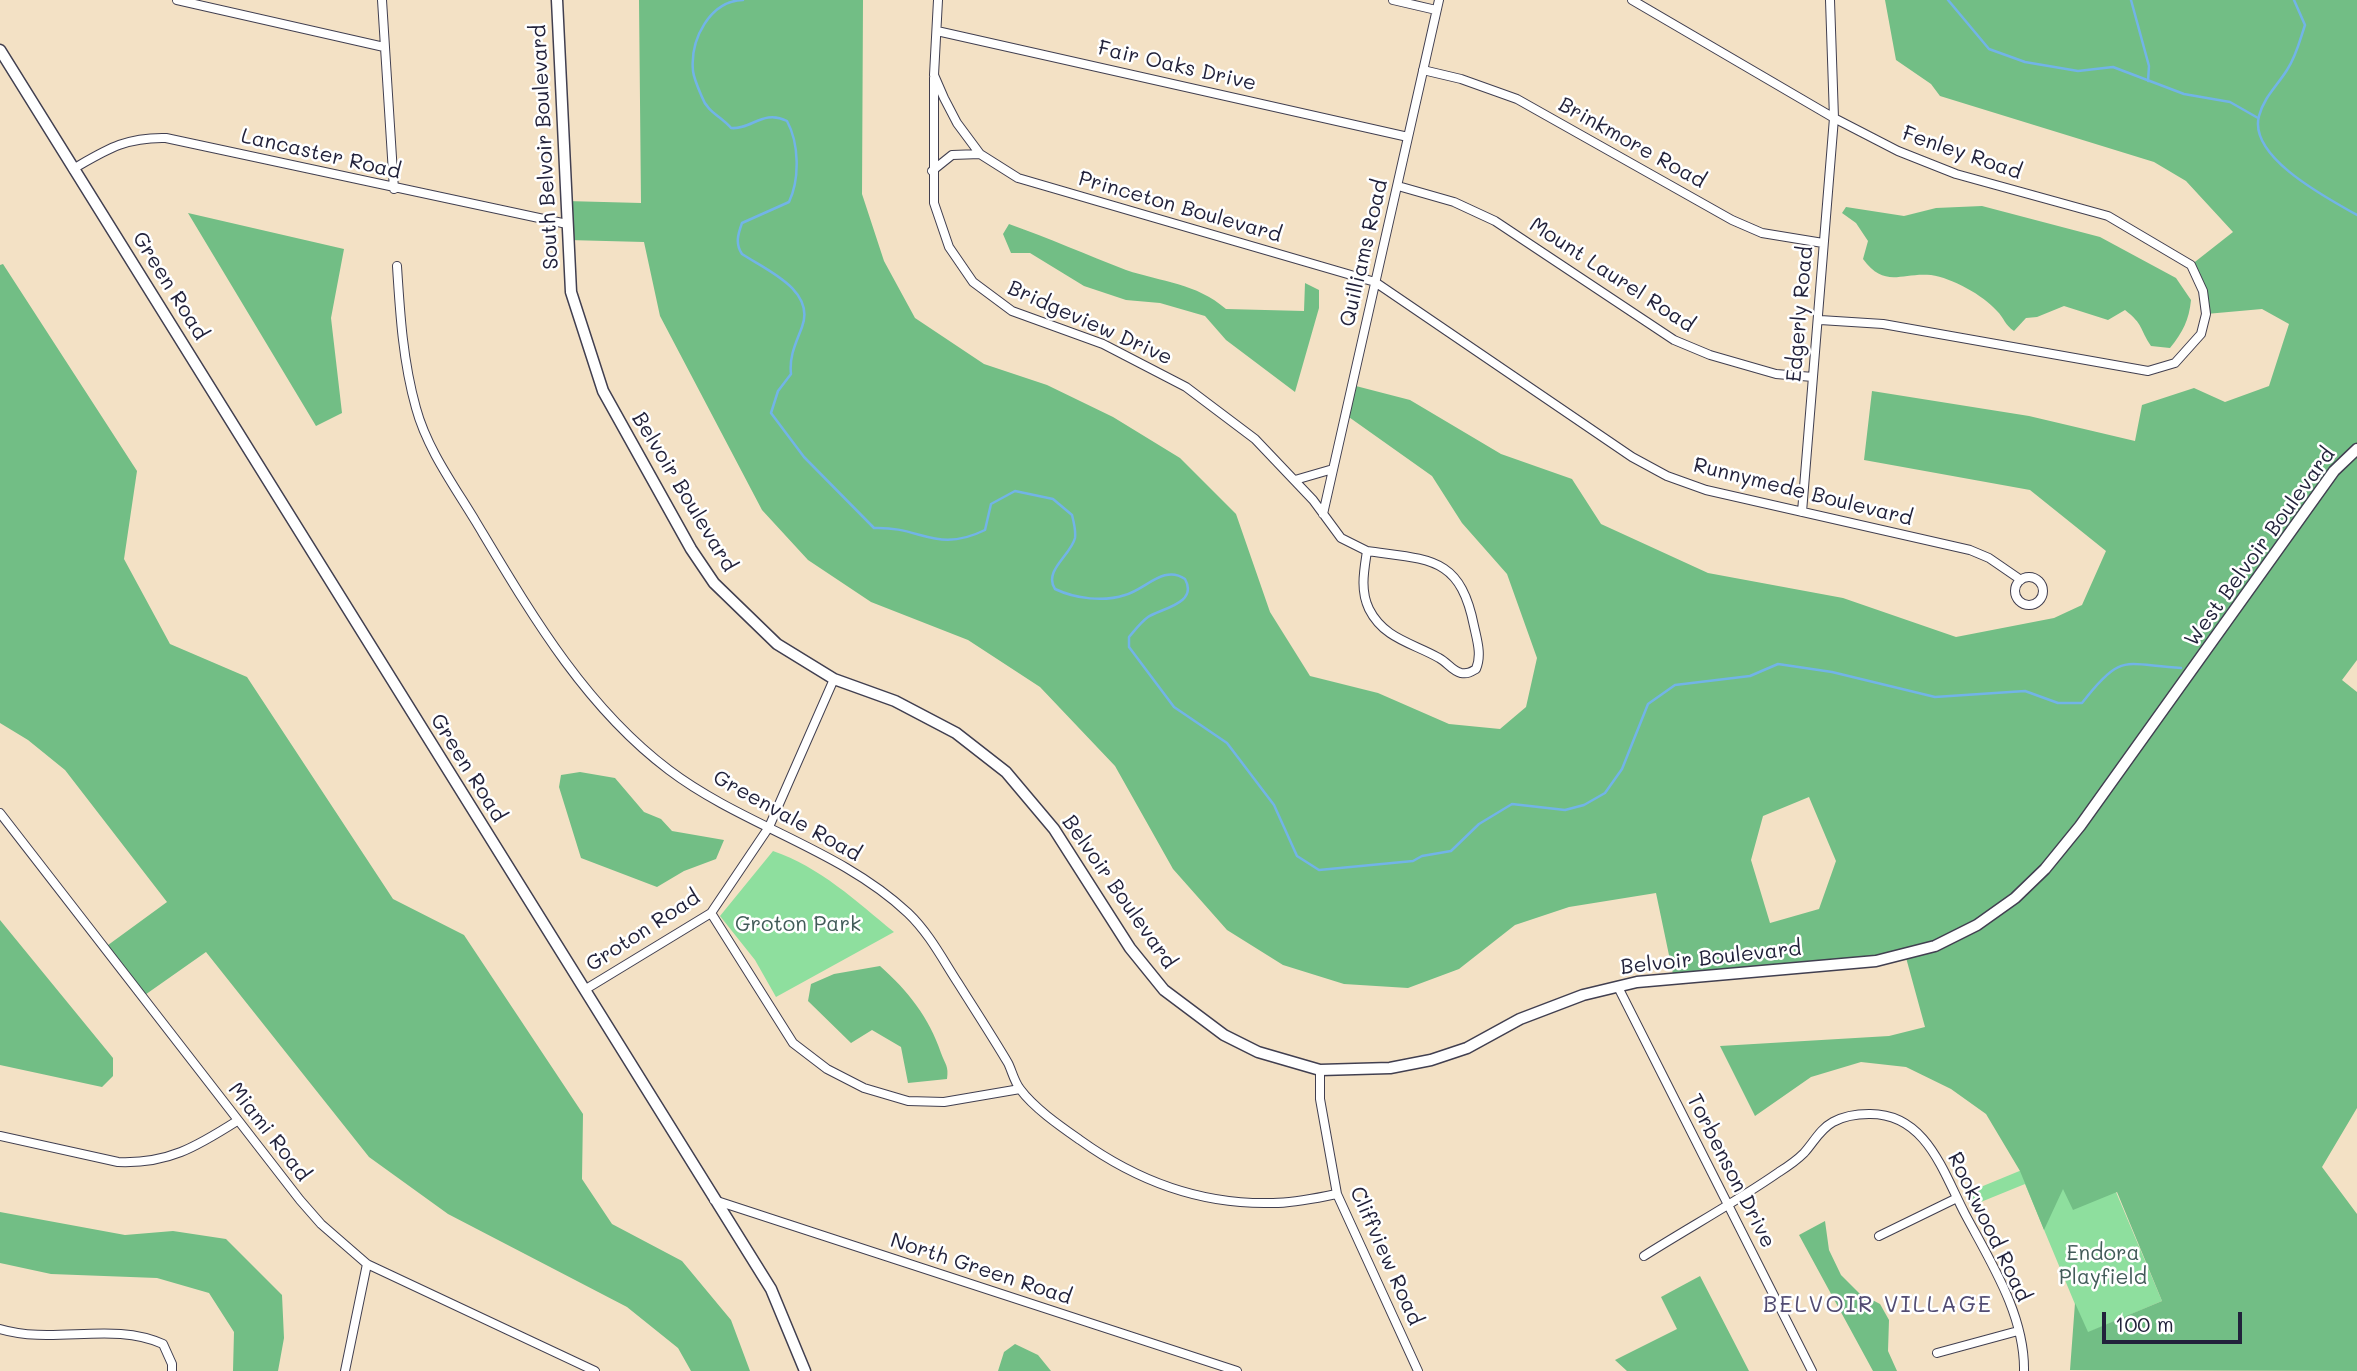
<!DOCTYPE html>
<html>
<head>
<meta charset="utf-8">
<style>
	body { margin:0 }
	#map { position:relative; width:2357px; height:1371px; overflow:hidden; background:#f3e1c5; font-family:Mali,sans-serif }
	canvas { display:block }
	.scale { position:absolute; left:2102px; top:1312px; width:140px; height:32px; box-sizing:border-box; border:4px solid #22223b; border-top:0; padding-left:9px; font-size:21px; line-height:24px; white-space:nowrap; color:#22223b; -webkit-text-stroke:5px #fff; paint-order:stroke }
</style>
</head>
<body>
<div id="map">
<canvas width="2357" height="1371"></canvas>
<div class="scale">100 m</div>
</div>
<script>
const ctx = document.querySelector('canvas').getContext('2d');
ctx.lineJoin = 'round';
function fillPath(path, color) { ctx.fillStyle = color; ctx.fill(path, 'evenodd'); }
function stroke(path, color, width, dash) { ctx.strokeStyle = color; ctx.lineWidth = width; ctx.lineCap = dash ? 'butt' : 'round'; ctx.setLineDash(dash || []); ctx.stroke(path); }
function label(font, color, halo, rows, align = 'center') {
  ctx.font = font + ' Mali,sans-serif'; ctx.lineWidth = 5; ctx.setLineDash([]); ctx.textBaseline = 'middle'; ctx.strokeStyle = halo; ctx.fillStyle = color; for (const [text, x, y, turn = 0] of rows) {
    ctx.save(); ctx.translate(x, y); ctx.rotate((+turn || 0) * Math.PI / 180); ctx.textAlign = isNaN(turn) ? turn : align; if (halo) ctx.strokeText(text, 0, 0); ctx.fillText(text, 0, 0); ctx.restore();
  }
}
fillPath(new Path2D(`
	M 773,851 C 820,867 856,901 894,932 L 776,997 L 755,960 L 720,916 Z
	M 2051,1158 L 2116,1192 L 2162,1301 L 2087,1333 L 2025,1184 L 1971,1206 L 1966,1193 Z`), '#8edf9e');
fillPath(new Path2D(`
	M 639,0 L 863,0 L 862,194 L 884,261 L 915,318 L 984,364 L 1047,385 L 1113,417 L 1180,458 L 1236,514 L 1270,612 L 1310,676 L 1378,693 L 1449,724 L 1500,729 L 1526,707 L 1537,658 L 1507,574 L 1462,523 L 1432,476 L 1346,415 L 1352,385 L 1410,400 L 1501,454 L 1572,479 L 1601,524 L 1708,573 L 1843,598 L 1956,637 L 2054,618 L 2082,605 L 2106,551 L 2030,490 L 1864,460 L 1872,391 L 2029,416 L 2135,441 L 2142,405 L 2194,388 L 2225,402 L 2269,386 L 2289,324 L 2262,309 L 2206,314 L 2191,265 L 2233,232 L 2186,181 L 2154,162 L 1940,96 L 1931,84 L 1896,60 L 1885,0 L 2357,0 L 2357,660 L 2342,680 L 2357,692 L 2357,1108 L 2322,1167 L 2357,1214 L 2357,1371 L 2070,1370 L 2075,1303 L 2088,1332 L 2162,1301 L 2117,1192 L 2073,1210 L 2063,1189 L 2044,1230 L 2020,1171 L 1986,1114 L 1951,1089 L 1906,1067 L 1861,1062 L 1811,1077 L 1755,1116 L 1720,1046 L 1889,1036 L 1925,1027 L 1905,954 L 1674,979 L 1656,893 L 1569,907 L 1515,925 L 1459,969 L 1408,988 L 1344,984 L 1283,965 L 1227,930 L 1173,869 L 1115,766 L 1040,687 L 968,640 L 871,602 L 808,560 L 762,510 L 660,316 L 644,242 L 568,240 L 566,201 L 641,203 ZM 1809,797 L 1836,861 L 1819,909 L 1770,923 L 1751,860 L 1763,816 Z
	M 1982,206 L 2100,237 L 2176,278 L 2191,300 C 2189,320 2183,332 2170,348 L 2151,346 C 2139,328 2144,325 2125,310 L 2108,320 L 2064,306 L 2037,317 L 2026,318 L 2014,331 C 2005,325 2004,318 1997,311 C 1983,295 1952,278 1931,275 C 1901,272 1885,289 1863,259 L 1868,241 L 1856,223 L 1842,213 L 1846,207 L 1904,216 L 1936,208 Z
	M 188,213 L 344,249 L 331,318 L 342,413 L 316,426 Z
	M 1009,224 C 1049,238 1087,255 1126,270 C 1162,282 1196,283 1226,309 L 1304,311 L 1305,283 L 1319,290 L 1319,308 L 1295,392 L 1226,340 L 1205,316 L 1160,303 L 1126,300 L 1084,286 L 1030,253 L 1011,253 L 1003,234 Z
	M 3,264 L 137,471 L 124,559 L 170,644 L 247,677 L 393,899 L 464,935 L 583,1114 L 582,1179 L 612,1224 L 682,1261 L 731,1320 L 750,1371 L 691,1371 L 678,1348 L 627,1307 L 448,1214 L 369,1157 L 206,952 L 142,997 L 104,948 L 167,902 L 65,770 L 28,740 L 0,723 L 0,265 Z
	M 580,772 L 615,778 L 644,812 L 661,819 L 672,831 L 724,840 L 716,859 L 684,871 L 657,887 L 581,858 L 559,787 L 561,775 Z
	M 0,920 L 113,1058 L 113,1076 L 102,1087 L 0,1065 Z
	M 880,966 C 908,991 929,1017 941,1053 C 945,1064 949,1066 947,1079 L 908,1083 L 901,1047 L 872,1030 L 851,1043 L 808,1001 L 811,984 L 834,974 Z
	M 0,1212 L 125,1235 L 173,1231 L 226,1239 L 282,1295 L 284,1338 L 278,1371 L 233,1371 L 234,1332 L 209,1293 L 157,1278 L 51,1274 L 0,1263 Z
	M 1825,1221 L 1829,1250 L 1841,1275 L 1859,1293 L 1880,1304 L 1889,1320 L 1888,1351 L 1897,1371 L 1873,1371 L 1799,1235 Z
	M 1700,1276 L 1749,1371 L 1627,1371 L 1615,1360 L 1677,1329 L 1661,1297 Z
	M 1015,1344 L 1038,1355 L 1051,1371 L 998,1371 L 1004,1352 Z`), '#72be85');
stroke(new Path2D(`
	M 743,0 C 710,1 690,39 693,71 C 694,79 699,90 702,97 C 707,112 722,117 731,128 C 751,130 763,109 787,121 C 799,143 800,179 789,202 L 742,223 C 738,234 735,244 742,254 C 766,270 816,290 802,327 C 796,343 789,356 791,374 L 778,391 L 771,413 L 804,457 L 874,528 C 921,526 936,554 985,530 L 991,504 L 1015,491 L 1053,499 L 1072,515 C 1074,523 1076,530 1075,538 C 1071,555 1043,571 1055,589 C 1076,599 1104,602 1125,595 C 1145,590 1164,564 1185,579 C 1199,604 1159,609 1148,617 C 1141,622 1135,630 1129,637 L 1129,647 L 1174,707 L 1227,743 L 1274,805 L 1297,856 L 1319,870 L 1413,861 L 1422,856 L 1451,851 L 1479,824 L 1512,804 L 1565,810 L 1584,805 L 1605,793 L 1622,769 L 1648,704 L 1675,685 L 1750,676 L 1778,664 L 1832,672 L 1935,697 L 2025,691 L 2058,703 L 2082,703 C 2122,651 2124,665 2181,668
	M 1948,0 L 1989,49 L 2025,62 L 2078,71 L 2113,67 L 2184,94 L 2230,102 L 2258,118
	M 2131,0 L 2149,66 L 2148,81
	M 2294,0 L 2305,25 C 2300,40 2296,57 2287,70 C 2277,86 2264,97 2259,116 C 2248,157 2327,198 2357,215`), '#72b4e7', 2.5);
const street = new Path2D(`
	M 177,0 L 384,47
	M 382,0 L 394,189
	M 938,0 L 934,75 L 944,98 L 957,123 L 980,154 L 1018,178 L 1375,282 L 1632,457 L 1667,476 L 1706,490 L 1970,550 L 1989,558 L 2021,580
	M 1393,0 L 1436,10
	M 1632,0 L 1834,118 L 1898,151 L 1956,174 L 2108,216 L 2191,265 L 2203,291 L 2206,314 L 2201,334 L 2175,363 L 2148,371 L 1883,324 L 1820,320
	M 937,31 L 1408,137
	M 1423,70 L 1461,79 L 1517,99 L 1732,220 L 1762,233 L 1823,243
	M 934,78 L 934,203 L 949,247 L 973,282 L 1012,311 L 1103,344 L 1186,387 L 1255,439 L 1313,500 L 1341,538 L 1367,551 C 1364,571 1360,590 1369,609 C 1384,639 1413,643 1439,658 C 1447,662 1452,671 1461,673 C 1468,674 1471,672 1476,669 C 1482,655 1477,640 1474,626 C 1460,556 1430,560 1367,551
	M 73,169 C 106,150 125,137 166,138 L 567,224
	M 932,171 L 952,155 L 980,154
	M 1398,186 L 1454,202 L 1495,221 L 1674,340 L 1710,355 L 1776,374 L 1813,377
	M 397,266 C 400,314 403,362 416,408 C 427,449 455,487 476,522 C 530,612 584,706 669,770 C 743,826 840,849 908,913 C 929,933 943,960 958,983 C 975,1010 992,1036 1008,1063 C 1012,1071 1014,1081 1020,1089 C 1034,1108 1060,1126 1080,1140 C 1137,1181 1202,1205 1273,1203 C 1295,1203 1316,1198 1337,1194
	M 1295,480 L 1333,469
	M 1802,512 L 1834,118 L 1830,0
	M 1323,514 L 1439,0
	M2015 591a14 14 0 1 1 28 0a14 14 0 1 1-28 0Z
	M 0,813 L 300,1200 L 321,1224 L 367,1264 L 595,1371
	M 711,913 L 793,1043 L 827,1069 L 864,1088 L 908,1101 L 944,1102 L 1020,1089
	M 1618,987 L 1812,1371
	M 586,989 L 711,913 L 769,827 L 834,679
	M 1320,1070 L 1320,1099 L 1337,1194 L 1418,1371
	M 0,1136 L 118,1162 C 168,1164 196,1147 237,1121
	M 714,1200 L 1237,1371
	M 1879,1236 L 1957,1198
	M 1644,1256 C 1688,1228 1736,1202 1779,1172 C 1787,1167 1797,1160 1804,1153 C 1814,1142 1820,1129 1833,1122 C 1844,1116 1857,1114 1869,1114 C 1926,1113 1943,1172 1965,1214 C 1990,1261 2025,1315 2024,1371
	M 0,1329 C 53,1345 113,1321 163,1344 L 172,1364 L 172,1371
	M 1937,1353 L 2018,1331
	M 345,1371 L 367,1264`);
const secondary = new Path2D(`
	M 557,0 L 571,292 L 603,391 L 691,549 L 714,583 L 777,644 L 834,679 L 895,701 L 956,733 L 1006,772 L 1054,829 L 1130,948 L 1164,990 L 1224,1035 L 1258,1052 L 1320,1070 L 1390,1068 L 1431,1060 L 1467,1048 L 1520,1019 L 1583,995 L 1637,982 L 1876,961 L 1935,946 L 1977,925 L 2015,898 L 2045,869 L 2080,826 L 2334,471 L 2357,449
	M 0,50 L 771,1289 L 805,1371`);
stroke(street, '#413f50', 10);
stroke(secondary, '#413f50', 13);
stroke(street, '#fff', 8);
stroke(secondary, '#fff', 10);
label('21px', '#22223b', '#fff', [
	["Fair Oaks Drive",1177,66,13],
	["Brinkmore Road",1632,143,29],
	["South Belvoir Boulevard",545,147,-93],
	["Fenley Road",1962,153,19],
	["Lancaster Road",321,154,13],
	["Princeton Boulevard",1180,207,16],
	["Quilliams Road",1364,253,-77],
	["Mount Laurel Road",1612,275,33],
	["Green Road",170,286,58],
	["Edgerly Road",1800,314,-85],
	["Bridgeview Drive",1090,323,24],
	["Belvoir Boulevard",684,492,59],
	["Runnymede Boulevard",1803,492,14],
	["West Belvoir Boulevard",2260,547,-54],
	["Green Road",468,768,58],
	["Greenvale Road",787,816,29],
	["Belvoir Boulevard",1119,892,55],
	["Groton Road",643,931,-33],
	["Belvoir Boulevard",1711,958,-6],
	["Miami Road",269,1132,52],
	["Torbenson Drive",1731,1171,63],
	["Rookwood Road",1989,1227,64],
	["Cliffview Road",1386,1256,66],
	["North Green Road",981,1269,18]
]);
label('21px', '#425b59', '#fff', [
	["Groton Park",798,925],
	["Endora",2103,1254],
	["Playfield",2103,1278]
]);
ctx.letterSpacing = '2px';
label('23px', '#524c72', '#fff', [
	["BELVOIR VILLAGE",1878,1305]
]);
ctx.letterSpacing = '0px';
</script>
</body>
</html>
